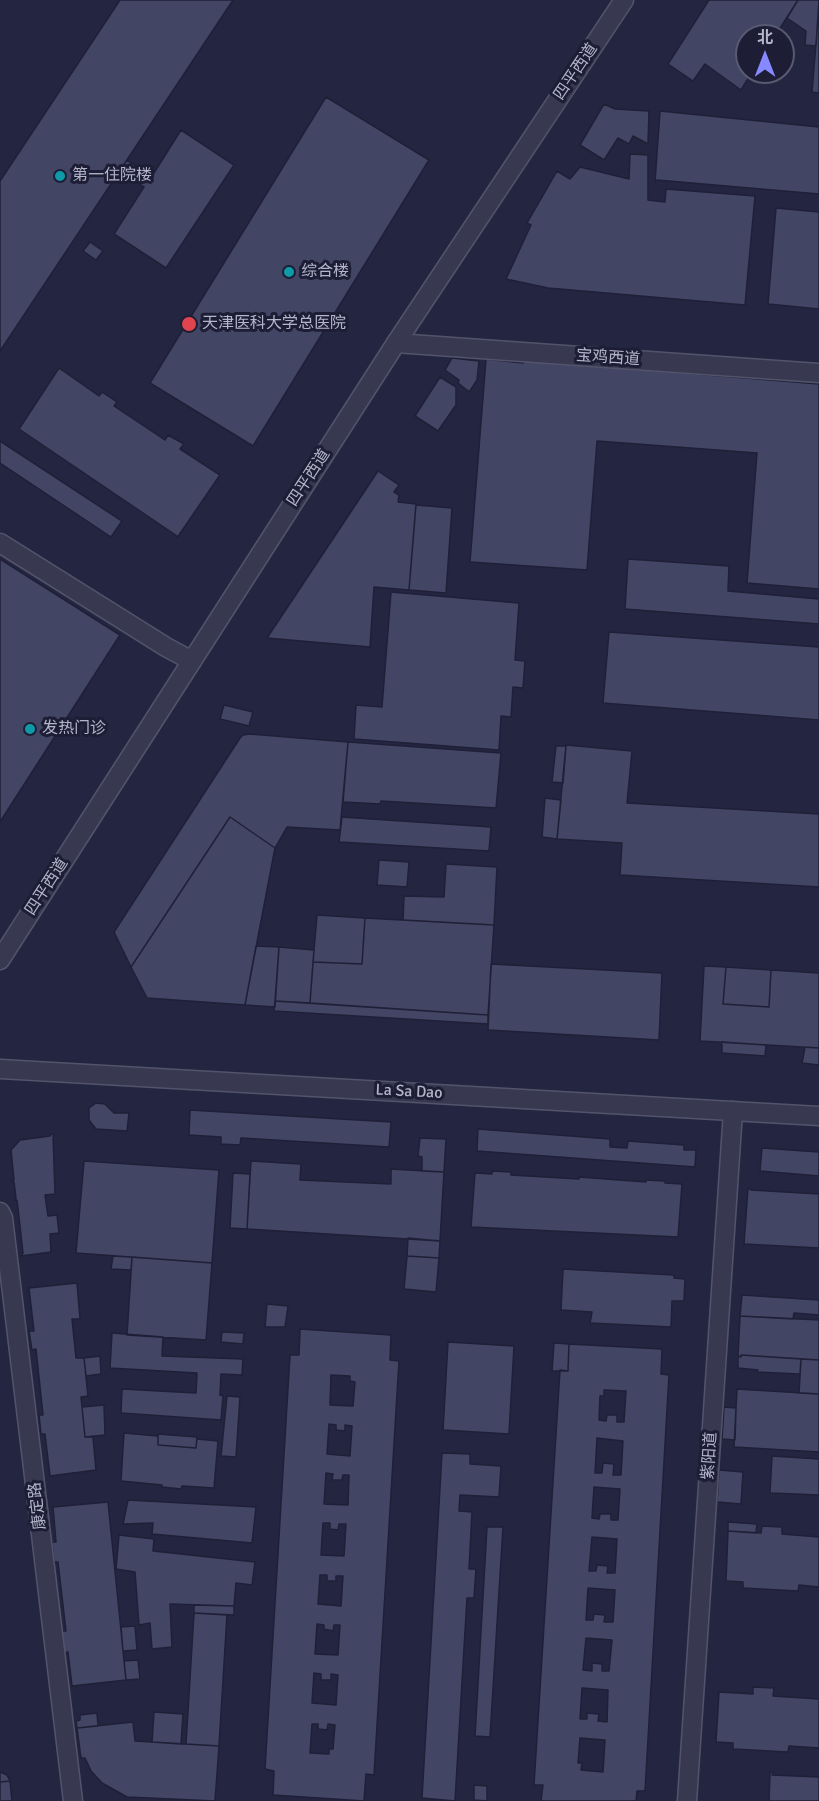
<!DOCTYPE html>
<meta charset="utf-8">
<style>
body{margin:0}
#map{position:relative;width:819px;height:1801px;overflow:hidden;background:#242641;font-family:Signika,"Noto Sans SC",sans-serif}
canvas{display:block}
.north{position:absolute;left:735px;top:24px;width:60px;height:60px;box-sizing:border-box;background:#1d1e36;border:2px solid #595a72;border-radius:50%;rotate:0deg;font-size:16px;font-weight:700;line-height:24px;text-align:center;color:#b4b5cb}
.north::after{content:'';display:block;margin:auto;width:21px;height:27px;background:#878afe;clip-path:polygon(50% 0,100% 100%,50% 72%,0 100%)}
</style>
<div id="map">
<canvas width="819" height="1801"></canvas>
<div class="north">北</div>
</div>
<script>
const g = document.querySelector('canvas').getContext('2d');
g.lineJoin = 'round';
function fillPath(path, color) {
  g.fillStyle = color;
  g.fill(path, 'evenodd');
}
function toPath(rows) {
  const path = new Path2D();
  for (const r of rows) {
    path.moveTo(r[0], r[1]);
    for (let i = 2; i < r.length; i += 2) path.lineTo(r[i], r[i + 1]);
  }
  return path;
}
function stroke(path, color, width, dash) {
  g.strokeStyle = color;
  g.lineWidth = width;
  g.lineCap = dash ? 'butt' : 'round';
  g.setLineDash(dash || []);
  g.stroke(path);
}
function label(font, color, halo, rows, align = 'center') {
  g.font = font + ' Signika,"Noto Sans SC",sans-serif';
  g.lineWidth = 6;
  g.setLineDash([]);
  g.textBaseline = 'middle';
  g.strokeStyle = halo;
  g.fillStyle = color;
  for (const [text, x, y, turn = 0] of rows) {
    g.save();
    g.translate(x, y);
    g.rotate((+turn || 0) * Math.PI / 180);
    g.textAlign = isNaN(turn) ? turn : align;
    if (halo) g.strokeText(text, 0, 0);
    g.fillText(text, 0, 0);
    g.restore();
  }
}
const building = toPath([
 [120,0,233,0,0,351,0,181,120,0],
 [709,0,798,0,775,36,747,36,747,72,752,72,741,90,705,64,693,81,668,64,709,0],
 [798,0,819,0,816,46,805,45,806,31,787,18,798,0],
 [818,19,819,19,819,93,812,92,818,19],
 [326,97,429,160,253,446,150,383,326,97],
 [604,104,615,109,649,111,648,144,633,136,629,144,618,138,604,160,580,145,604,104],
 [660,111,819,127,819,194,657,180,655,182,660,111],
 [181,130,234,165,166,268,114,234,144,187,119,171,127,160,152,176,181,130],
 [630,154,648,155,648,200,665,202,666,189,755,196,745,305,548,288,506,279,531,225,527,223,557,171,570,179,580,167,629,179,630,154],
 [776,208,819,212,819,309,768,304,776,208],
 [90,242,103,251,96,260,83,251,90,242],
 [452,358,479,361,477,380,470,391,468,391,458,383,459,380,445,370,452,358],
 [486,359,523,363,524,360,819,384,819,589,747,583,757,453,597,441,587,570,470,562,486,359],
 [59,368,99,396,102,392,117,402,114,406,165,440,168,435,184,444,180,449,220,475,177,538,177,536,19,429,59,368],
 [440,377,456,387,456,405,438,431,415,416,440,377],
 [0,441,122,521,111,537,0,463,0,441],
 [378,471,399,485,394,492,399,495,398,502,416,504,409,590,374,587,370,647,267,638,378,471],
 [416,505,452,508,446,593,409,590,416,505],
 [0,559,120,635,0,822,0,559],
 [628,559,729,566,728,591,819,599,819,624,625,609,628,559],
 [391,592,519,603,515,660,525,661,523,688,513,687,511,717,501,716,499,750,354,739,356,705,382,707,391,592],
 [609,632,819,647,819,720,603,703,609,632],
 [224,705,253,712,249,726,220,719,224,705],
 [250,734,348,742,340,830,287,827,275,848,230,817,131,967,114,932,240,738,243,735,250,734],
 [348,742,501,753,496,808,381,801,380,804,343,802,348,742],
 [566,745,632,751,627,803,819,814,819,887,620,875,622,843,557,839,566,745],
 [556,746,566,746,563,783,552,782,556,746],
 [545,798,561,800,557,839,542,837,545,798],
 [230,817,275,848,245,1005,147,998,131,967,230,817],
 [342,817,491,827,489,851,339,842,342,817],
 [379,860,409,862,407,887,377,885,379,860],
 [446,864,497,867,494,925,403,920,404,896,444,897,446,864],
 [317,915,365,918,362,964,313,962,317,915],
 [365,918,494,925,488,1015,310,1003,313,962,362,964,365,918],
 [256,946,279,947,275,1007,245,1005,256,946],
 [279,947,314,950,310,1003,275,1001,279,947],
 [491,964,662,973,659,1040,488,1030,491,964],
 [704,966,726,967,723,1004,769,1007,771,970,819,973,819,1048,700,1041,704,966],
 [726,967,771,970,769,1007,723,1004,726,967],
 [275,1001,488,1015,488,1024,274,1011,275,1001],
 [722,1042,766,1045,765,1056,722,1053,722,1042],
 [805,1047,819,1048,819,1065,802,1063,805,1047],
 [96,1103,105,1104,114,1113,129,1113,127,1131,96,1129,89,1120,89,1108,96,1103],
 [190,1110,391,1122,389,1147,241,1138,240,1145,221,1144,221,1137,189,1135,190,1110],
 [478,1129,610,1139,610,1147,627,1148,628,1141,684,1145,684,1150,696,1150,695,1167,477,1151,478,1129],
 [51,1134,53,1134,55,1194,45,1195,48,1216,57,1215,59,1233,50,1234,51,1252,21,1256,23,1253,17,1200,14,1200,16,1198,14,1182,11,1180,14,1180,11,1150,20,1140,50,1136,51,1134],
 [420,1138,446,1139,444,1172,422,1171,422,1157,418,1156,420,1138],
 [762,1148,819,1152,819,1176,760,1171,762,1148],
 [84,1161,219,1170,212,1263,76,1253,84,1161],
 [251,1161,301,1164,300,1180,391,1184,391,1169,444,1172,440,1241,247,1229,251,1161],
 [492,1171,511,1172,511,1175,579,1179,579,1177,646,1182,646,1180,665,1181,665,1183,682,1184,678,1237,471,1227,475,1173,492,1174,492,1171],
 [233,1173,250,1174,247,1229,230,1228,233,1173],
 [748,1188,751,1190,819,1194,819,1248,744,1244,748,1188],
 [408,1238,440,1241,439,1258,407,1256,408,1238],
 [113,1256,132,1257,131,1270,111,1269,113,1256],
 [407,1256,439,1258,436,1292,404,1289,407,1256],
 [132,1257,212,1263,206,1340,127,1335,132,1257],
 [563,1269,674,1275,674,1278,685,1279,684,1301,672,1301,671,1327,590,1323,592,1312,561,1310,563,1269],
 [77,1283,80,1319,72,1319,76,1358,84,1358,88,1396,81,1397,85,1437,93,1437,96,1470,50,1476,45,1434,41,1434,39,1415,43,1415,36,1349,32,1350,29,1331,34,1331,29,1288,77,1283],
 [742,1295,819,1300,819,1315,794,1313,793,1319,740,1316,742,1295],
 [267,1304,288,1306,285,1327,265,1327,267,1304],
 [740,1316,819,1320,819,1360,741,1355,741,1357,738,1356,740,1316],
 [300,1329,391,1335,390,1360,399,1361,374,1775,366,1774,364,1801,273,1795,274,1771,265,1769,290,1355,299,1355,300,1329],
 [222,1332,244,1333,243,1344,221,1342,222,1332],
 [112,1333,163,1337,162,1356,243,1359,242,1375,221,1374,220,1395,223,1396,221,1420,121,1413,122,1389,196,1393,197,1373,110,1368,112,1333],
 [448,1342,514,1346,509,1434,443,1430,448,1342],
 [554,1343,569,1344,568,1371,552,1371,554,1343],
 [569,1344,662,1349,661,1374,669,1375,645,1791,637,1791,636,1801,541,1801,543,1785,534,1785,560,1370,568,1371,569,1344],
 [741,1355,801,1359,800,1374,757,1372,758,1370,738,1368,738,1356,741,1357,741,1355],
 [100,1356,101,1374,86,1376,84,1358,100,1356],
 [801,1359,819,1360,819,1394,799,1393,801,1359],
 [331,1375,350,1376,350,1381,355,1382,353,1406,330,1405,331,1375],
 [737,1389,819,1394,819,1452,734,1447,737,1389],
 [604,1390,626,1391,624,1422,617,1422,617,1415,607,1415,606,1421,599,1420,600,1396,604,1396,604,1390],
 [227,1396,240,1397,236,1457,221,1456,227,1396],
 [104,1405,105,1435,85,1437,82,1407,104,1405],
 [724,1407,736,1408,735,1440,722,1439,724,1407],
 [329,1424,336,1425,336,1430,345,1431,345,1425,352,1426,350,1456,327,1454,329,1424],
 [124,1433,158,1436,158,1445,196,1448,197,1439,218,1441,214,1488,182,1486,181,1489,162,1487,162,1485,121,1481,124,1433],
 [158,1434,197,1437,196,1448,158,1445,158,1434],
 [597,1438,623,1441,621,1475,613,1475,614,1464,603,1463,602,1473,595,1473,597,1438],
 [442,1453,470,1454,470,1464,501,1466,499,1497,460,1495,459,1511,472,1512,469,1569,476,1569,474,1598,467,1598,455,1801,422,1798,442,1453],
 [772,1456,819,1459,819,1495,770,1493,772,1456],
 [719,1470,743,1472,741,1504,717,1502,719,1470],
 [326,1473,333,1474,332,1480,342,1480,343,1475,349,1475,348,1505,324,1504,326,1473],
 [594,1487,620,1489,618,1520,611,1520,611,1514,600,1514,599,1519,592,1518,594,1487],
 [128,1500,256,1507,252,1543,152,1534,153,1523,123,1524,128,1500],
 [108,1502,126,1680,72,1686,68,1652,64,1653,62,1631,66,1631,58,1562,54,1562,52,1542,56,1542,53,1507,108,1502],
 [728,1522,757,1524,756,1533,728,1531,728,1522],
 [323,1523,330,1523,330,1529,338,1530,339,1524,346,1524,344,1556,321,1555,323,1523],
 [762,1526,782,1527,782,1534,819,1537,819,1587,799,1585,798,1591,743,1588,743,1582,726,1581,728,1531,761,1533,762,1526],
 [487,1527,503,1527,490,1737,475,1736,487,1527],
 [119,1535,154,1539,153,1551,255,1562,252,1585,236,1583,234,1606,170,1604,172,1647,152,1649,150,1623,139,1625,135,1572,116,1569,119,1535],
 [592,1537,617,1539,615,1573,607,1573,608,1566,597,1565,596,1571,589,1571,592,1537],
 [320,1575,327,1575,327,1581,336,1581,336,1576,343,1576,341,1606,318,1604,320,1575],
 [588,1588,615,1590,613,1622,604,1622,605,1615,594,1614,593,1620,586,1620,588,1588],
 [194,1605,234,1606,234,1615,194,1613,194,1605],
 [194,1613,227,1615,219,1746,186,1744,194,1613],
 [317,1624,324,1625,324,1629,333,1631,334,1625,340,1625,338,1655,315,1654,317,1624],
 [135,1626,137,1650,123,1651,121,1627,135,1626],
 [586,1638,612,1640,609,1671,602,1671,602,1664,592,1663,592,1671,583,1670,586,1638],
 [138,1660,140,1679,126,1680,124,1661,138,1660],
 [314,1673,321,1674,321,1680,331,1680,331,1674,338,1675,336,1705,312,1703,314,1673],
 [753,1687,774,1688,773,1696,819,1699,819,1748,789,1746,788,1752,733,1749,733,1743,716,1742,719,1692,753,1694,753,1687],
 [582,1688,608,1690,607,1722,598,1721,599,1714,587,1713,587,1719,580,1719,582,1688],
 [154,1712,183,1714,181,1744,152,1742,154,1712],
 [97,1713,98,1726,77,1728,76,1721,80,1720,80,1715,97,1713],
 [133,1722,135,1741,219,1746,215,1801,127,1797,102,1783,91,1771,85,1758,81,1758,77,1728,133,1722],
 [312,1724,318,1724,318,1729,327,1730,328,1724,335,1725,333,1749,329,1749,329,1754,310,1753,312,1724],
 [580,1738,605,1740,603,1772,581,1770,582,1763,578,1763,580,1738],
 [0,1772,7,1775,10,1781,0,1782,0,1772],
 [770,1772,773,1772,772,1775,819,1777,819,1801,769,1801,770,1772],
 [10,1781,12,1801,0,1801,0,1782,10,1781],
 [474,1785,487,1786,487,1801,474,1800,474,1785]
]);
const service = toPath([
 [0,543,166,647,192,661]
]);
const minor = toPath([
 [396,343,819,373],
 [0,1212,3,1218,73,1801],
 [687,1801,733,1111]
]);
const tertiary = toPath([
 [0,960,396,343,624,0],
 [0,1069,819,1116]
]);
const markers = [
 [60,176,6,"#0f9aa8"],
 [289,272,6,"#0f9aa8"],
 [189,324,8,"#e0444e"],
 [30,729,6,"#0f9aa8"]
];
const streetNames = [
 ["四平西道",576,72,-56],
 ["宝鸡西道",608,358,4],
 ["四平西道",309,478,-57],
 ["四平西道",47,887,-57],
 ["La Sa Dao",409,1092,3],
 ["紫阳道",710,1456,-86],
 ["康定路",38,1506,-97]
];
const poiNames = [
 ["第一住院楼",72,176],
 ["综合楼",301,272],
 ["天津医科大学总医院",202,324],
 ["发热门诊",42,729]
];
fillPath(building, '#424563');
stroke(building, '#1f2038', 1.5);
stroke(service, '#53546b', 21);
stroke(minor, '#53546b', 21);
stroke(tertiary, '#53546b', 21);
stroke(service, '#383951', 18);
stroke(minor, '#383951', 18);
stroke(tertiary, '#383951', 18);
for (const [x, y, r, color] of markers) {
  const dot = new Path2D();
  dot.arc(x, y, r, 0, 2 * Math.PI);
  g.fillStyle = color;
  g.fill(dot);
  stroke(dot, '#1d1e36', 2);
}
label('16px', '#b4b5cb', '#1d1e36', streetNames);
label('16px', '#b4b5cb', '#1d1e36', poiNames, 'left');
</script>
